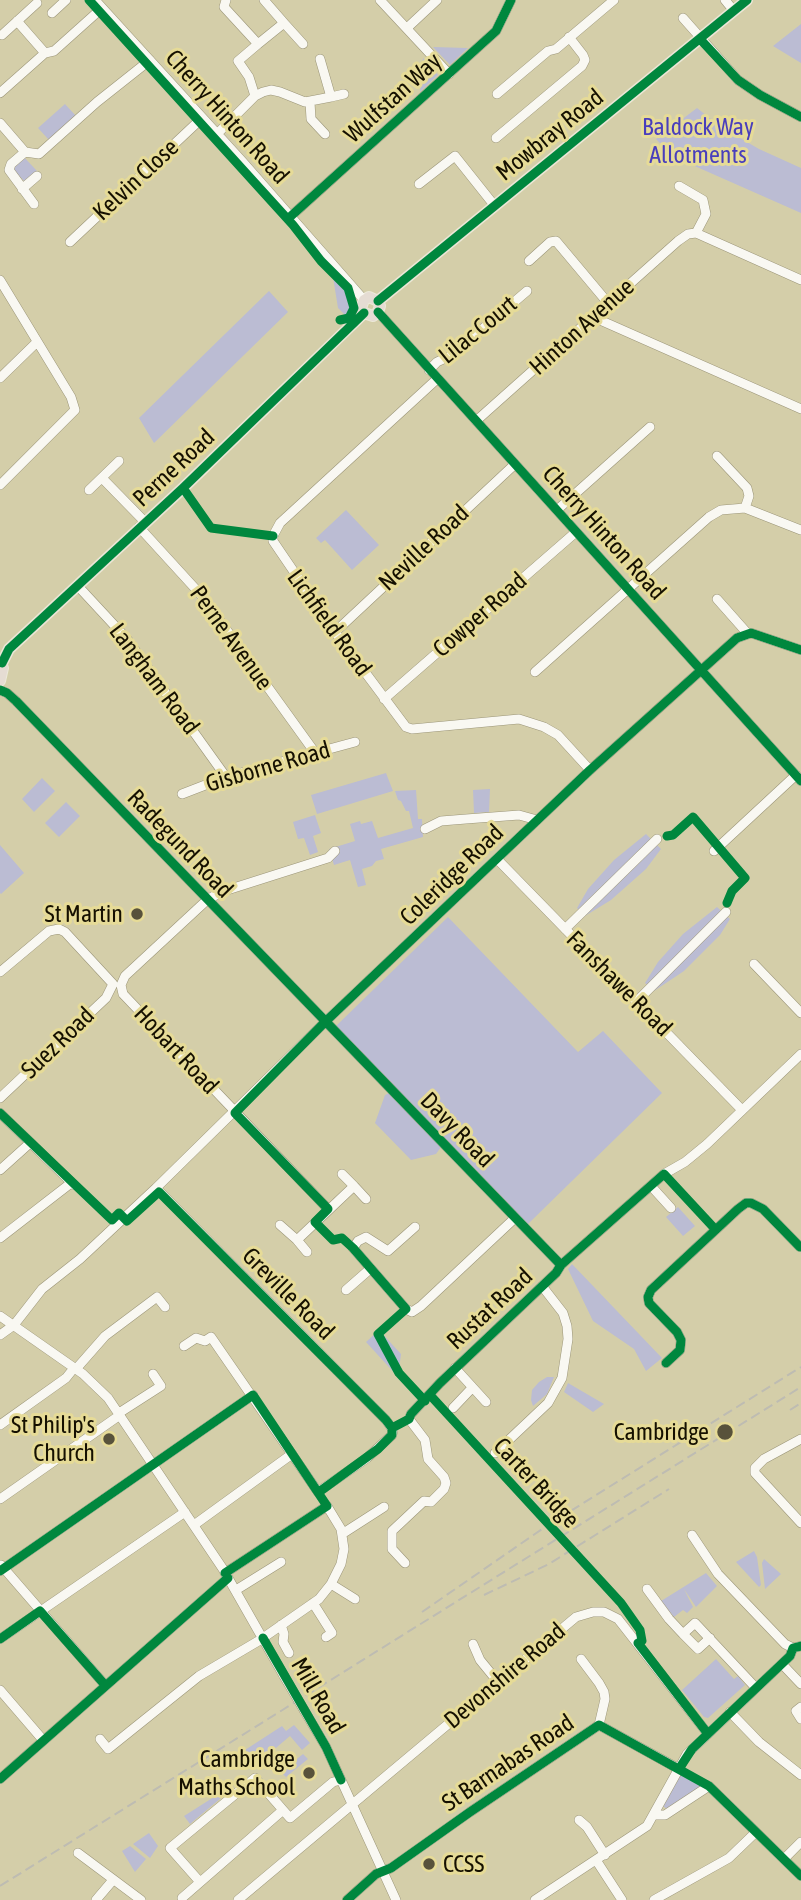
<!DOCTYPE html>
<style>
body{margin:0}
canvas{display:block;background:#d4cea9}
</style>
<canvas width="801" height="1900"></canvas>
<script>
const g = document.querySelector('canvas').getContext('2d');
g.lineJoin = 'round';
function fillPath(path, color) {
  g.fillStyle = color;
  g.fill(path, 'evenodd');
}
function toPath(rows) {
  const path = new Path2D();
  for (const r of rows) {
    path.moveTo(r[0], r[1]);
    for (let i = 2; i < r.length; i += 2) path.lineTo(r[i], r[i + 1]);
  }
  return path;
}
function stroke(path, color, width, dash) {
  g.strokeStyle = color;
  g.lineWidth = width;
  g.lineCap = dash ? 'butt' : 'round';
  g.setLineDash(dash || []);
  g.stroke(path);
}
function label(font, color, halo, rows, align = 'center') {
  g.font = font + ' "Asap Condensed",sans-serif';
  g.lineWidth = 6;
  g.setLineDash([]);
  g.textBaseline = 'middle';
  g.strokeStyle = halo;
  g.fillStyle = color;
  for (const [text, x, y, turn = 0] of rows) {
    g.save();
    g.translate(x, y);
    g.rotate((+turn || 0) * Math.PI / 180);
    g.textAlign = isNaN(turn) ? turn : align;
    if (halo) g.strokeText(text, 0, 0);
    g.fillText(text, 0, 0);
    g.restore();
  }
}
const green = toPath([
 [801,24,801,63,773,46],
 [433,47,468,48,450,65],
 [423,58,438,75,420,92],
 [65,104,76,116,49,140,38,128],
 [697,108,721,127,759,149,801,168,801,213,672,156,656,139],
 [23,156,37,171,24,181,11,167],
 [332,271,347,290,353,303,353,308,346,316,338,308],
 [269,291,288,312,154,443,139,418],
 [346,510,379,545,352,570,325,540,321,543,316,538],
 [386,773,393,791,317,814,311,795],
 [42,778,55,791,34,812,22,799],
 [490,789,489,812,474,813,473,790],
 [416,790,418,819,422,819,423,837,381,849,384,859,376,861,372,866,362,869,366,885,358,887,350,860,334,865,329,849,355,841,350,824,360,821,361,824,372,821,378,838,413,828,409,811,406,811,401,801,398,800,395,791],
 [66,802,80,816,59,837,45,823],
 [315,815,321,833,313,836,318,852,310,855,304,838,298,839,293,822],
 [646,834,661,849,646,869,611,900,585,916,577,908,588,889,614,860],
 [0,845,24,873,1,894,0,893],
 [717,907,730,919,720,935,684,971,654,991,645,983,658,962,683,934],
 [448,917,578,1052,603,1031,662,1093,528,1224,336,1026],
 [389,1093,441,1147,436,1154,411,1160,375,1123,385,1095],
 [678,1207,695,1226,683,1236,666,1217],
 [572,1264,662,1358,646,1371,634,1349,593,1321,568,1269],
 [379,1330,401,1354,398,1377,366,1342],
 [547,1377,554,1377,547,1394,533,1406,531,1400,532,1390,539,1382],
 [568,1383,604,1404,593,1412,564,1392],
 [754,1551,757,1557,761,1585,759,1587,736,1562],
 [764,1559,781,1574,765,1589,762,1563],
 [706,1573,717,1586,696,1607,684,1589,693,1607,687,1613,683,1610,674,1617,661,1601],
 [716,1659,734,1679,738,1676,745,1685,708,1718,704,1717,682,1690],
 [294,1725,310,1743,302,1750,290,1736,257,1764,245,1750,282,1726,286,1731],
 [303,1754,308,1759,286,1777,281,1772],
 [682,1773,701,1786,667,1809,663,1806],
 [225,1790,227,1793,190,1824,184,1816],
 [149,1833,158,1846,150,1858,133,1844],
 [130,1846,146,1859,135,1872,122,1851]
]);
const minor = toPath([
 [95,0,242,161,364,300],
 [226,0,224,7,258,44,238,61,249,77,255,96],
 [380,0,449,74],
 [725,0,734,11],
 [52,13,66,0],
 [683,18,738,80,760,95,801,117],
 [17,21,45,53],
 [284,23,303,44],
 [407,28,437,0],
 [2,35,37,3],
 [258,44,284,23,264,0],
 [0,93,45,53,54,51,102,8],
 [497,94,548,51,556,49,614,0],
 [331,97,344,94],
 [310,102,311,119,325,134],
 [0,123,25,152,39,154,97,102,150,60],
 [217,134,255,96,263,92,271,90,280,92,305,102,331,97,320,59],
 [496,138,582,66,585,60,583,55,569,37],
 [25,152,11,164,9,170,34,204],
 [419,184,455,156,494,205],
 [679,186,703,200,706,214,696,233],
 [22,189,37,176],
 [291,216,496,31,511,0],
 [70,242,202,118],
 [529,261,550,242,556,241,608,303],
 [0,280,71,397,75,410,0,485],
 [378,312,801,781],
 [593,317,801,409],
 [429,370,437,362,452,355,527,291],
 [0,378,37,342],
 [437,379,280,523,273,536,273,541,335,632,406,727,412,729,519,719,544,727,558,735,590,770],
 [476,421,678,241,688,234,696,233,801,280],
 [717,456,747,488,749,496,745,508],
 [102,478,145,522],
 [89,490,119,461],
 [557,510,650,427],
 [139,527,202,596,316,754],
 [77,585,127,639,226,777],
 [717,599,748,634],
 [335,632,514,465],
 [535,672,709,517,721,510,745,508,801,530],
 [0,690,7,693,16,701,561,1265],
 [384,699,576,532],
 [182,794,226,777,355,742],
 [425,829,441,821,466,819,519,815,537,820],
 [714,851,796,775],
 [497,859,742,1110],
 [565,929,657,839],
 [754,964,801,1013],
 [0,972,49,931,59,929,65,932,113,984,106,998,0,1098],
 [637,1001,726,912],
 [0,1113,74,1185],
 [0,1170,30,1143],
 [354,1186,366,1199],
 [651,1186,671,1208],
 [156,1188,386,1420,393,1430,392,1435,367,1458,318,1492,211,1337,205,1341,196,1338,184,1346],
 [328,1209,123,994,121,985,125,976,207,900,221,892,328,858,335,851],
 [280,1225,297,1240],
 [415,1227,388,1251,366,1237,358,1241,353,1248,406,1309,412,1312,421,1306,515,1218],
 [0,1238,71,1183],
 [307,1252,297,1240,354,1186,342,1174],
 [346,1290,370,1269],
 [0,1316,83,1374,108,1398,223,1569,284,1676],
 [0,1335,14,1325,42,1289,80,1259,156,1188,325,1022,590,770,737,638,751,633,801,650],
 [666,1363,680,1350,681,1340,677,1332,649,1303,648,1297,651,1290,738,1209,746,1203,751,1203,763,1209,800,1247,801,1246],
 [455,1368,486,1402],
 [76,1369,105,1336,157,1297,165,1307],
 [453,1408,472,1388],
 [119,1413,161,1386,153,1374],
 [0,1425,66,1378,74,1368],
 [801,1439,764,1459,755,1468,755,1473,801,1523],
 [495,1453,548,1403,562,1378,568,1339,567,1326,563,1313,542,1286],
 [0,1499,120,1415],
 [194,1525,292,1454],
 [342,1534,384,1507],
 [692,1535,718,1574,785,1644,793,1648,801,1646],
 [405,1563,392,1549,392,1531,424,1501,431,1502,444,1489,446,1483,444,1477,428,1459,425,1440,409,1419,411,1414,440,1383,556,1273,561,1265,664,1174,685,1162,707,1144,801,1054],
 [1,1565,105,1685],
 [0,1571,253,1395],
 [331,1584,355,1599],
 [647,1589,669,1619,683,1634,695,1623,756,1688],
 [236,1590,281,1562],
 [313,1603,332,1633,326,1637],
 [281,1625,284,1634,283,1642,289,1653],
 [683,1634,698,1649,710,1638],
 [0,1639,185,1512],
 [473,1644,480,1660,498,1682],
 [581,1659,599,1683,604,1692,605,1699,599,1725],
 [782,1664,801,1684],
 [0,1690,43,1740],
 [801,1707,796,1711,801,1719],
 [304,1710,326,1747,396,1900],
 [730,1712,759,1742,801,1775],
 [100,1739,108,1749,199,1676,260,1640,319,1599,331,1584,341,1564,344,1549,341,1529,327,1506,225,1573],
 [0,1779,228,1578],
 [654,1815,665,1815,709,1786,801,1876],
 [579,1820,587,1827,605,1855],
 [78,1853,141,1900],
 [784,1859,801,1842],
 [596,1860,622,1900],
 [200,1882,170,1848,255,1778,290,1818,333,1782,341,1780],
 [182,1898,283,1810],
 [96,1900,113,1880],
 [238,1900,576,1617,593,1612,604,1612,618,1619,708,1734],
 [347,1900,376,1874,391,1868,470,1812,599,1725,679,1769],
 [535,1900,647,1826,687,1754,790,1656,793,1648],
 [654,1900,729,1858,756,1832]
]);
const major = toPath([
 [378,301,747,0],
 [364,313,361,308,364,300,369,297,378,301],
 [364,313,373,316,378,312,380,306,378,301],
 [0,661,3,668,0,681],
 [2,663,9,649,183,488,364,313]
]);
const rail = toPath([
 [790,1410,801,1403],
 [484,1595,549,1564,669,1489],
 [422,1612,545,1527,801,1367],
 [0,1886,801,1387]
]);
const minorBridge = toPath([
 [284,1676,304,1710]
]);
const cycleway = toPath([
 [89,0,293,225,321,261,348,288,354,308,349,318,340,320],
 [700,39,738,80,760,95,801,117],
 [291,216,496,31,511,0],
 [378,301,747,0],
 [378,312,801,781],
 [183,488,211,528,273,536],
 [2,663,9,649,183,488,364,313],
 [0,690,7,693,16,701,561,1265],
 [667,836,673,835,693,817,745,878,732,891,727,903],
 [0,1113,112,1220,119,1213,127,1221,159,1192,386,1420,392,1428],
 [666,1363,680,1350,681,1340,677,1332,649,1303,648,1297,651,1290,738,1209,746,1203,751,1203,763,1209,800,1247,801,1246],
 [430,1395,621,1603,640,1630,642,1641,638,1643,708,1734],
 [425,1401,399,1373,378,1334,406,1309,353,1248,342,1238,333,1240,315,1222,328,1209,235,1113,325,1022,590,770,737,638,751,633,801,650],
 [392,1428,409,1419,411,1414,440,1383,556,1273,561,1265,664,1174,715,1229],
 [319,1492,378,1449,392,1435,392,1428],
 [0,1571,253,1395,327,1506,225,1573],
 [263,1638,326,1747,341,1780],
 [0,1639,40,1611,105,1685],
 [679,1769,692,1749,790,1656,793,1648,801,1646],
 [0,1779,228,1578],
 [347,1900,376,1874,391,1868,470,1812,599,1725,709,1786,801,1876]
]);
const markers = [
 [137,914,7,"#58523b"],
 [725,1432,9,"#58523b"],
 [109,1439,7,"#58523b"],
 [309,1773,7,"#58523b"],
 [429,1864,7,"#58523b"]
];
const streetNames = [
 ["Wulfstan Way",393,98,-42],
 ["Cherry Hinton Road",227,117,48],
 ["Mowbray Road",550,135,-39],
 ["Kelvin Close",136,180,-43],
 ["Hinton Avenue",582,327,-42],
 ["Lilac Court",478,330,-39],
 ["Perne Road",174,468,-43],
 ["Cherry Hinton Road",604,533,48],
 ["Neville Road",424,548,-43],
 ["Cowper Road",480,615,-41],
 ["Lichfield Road",329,623,54],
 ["Perne Avenue",231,638,54],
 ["Langham Road",154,679,53],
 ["Gisborne Road",268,767,-16],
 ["Radegund Road",180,844,46],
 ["Coleridge Road",452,875,-44],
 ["Fanshawe Road",619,984,45],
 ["Suez Road",58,1043,-44],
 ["Hobart Road",176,1050,47],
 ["Davy Road",457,1130,46],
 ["Greville Road",288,1294,45],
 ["Rustat Road",490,1309,-43],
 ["Carter Bridge",536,1483,47],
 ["Devonshire Road",505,1676,-40],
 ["Mill Road",318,1696,60],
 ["St Barnabas Road",508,1763,-34]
];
const parkNames = [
 ["Baldock Way",698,127],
 ["Allotments",698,155]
];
const poiNames = [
 ["St Martin",123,914],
 ["St Philip's",95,1425],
 ["Church",95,1453],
 ["Cambridge",709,1432],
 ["Cambridge",295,1759],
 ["Maths School",295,1787],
 ["CCSS",443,1864,"left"]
];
fillPath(green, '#bbbcd3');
stroke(minor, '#9b9578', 10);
stroke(major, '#ece9d8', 12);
stroke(minor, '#f9f8f2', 9);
stroke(major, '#e5dcd3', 10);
stroke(rail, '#bebcb2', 2, [10, 5]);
stroke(minorBridge, '#9b9578', 10, []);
stroke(minorBridge, '#f9f8f2', 9);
stroke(cycleway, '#00873e', 9);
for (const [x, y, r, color] of markers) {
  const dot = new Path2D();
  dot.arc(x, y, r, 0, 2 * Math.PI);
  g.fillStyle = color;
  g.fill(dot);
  stroke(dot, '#e6db97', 2.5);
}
label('24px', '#151000', '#e6db97', streetNames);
label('24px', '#493ebc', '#e6db97', parkNames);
label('24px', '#151000', '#e6db97', poiNames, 'right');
</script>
